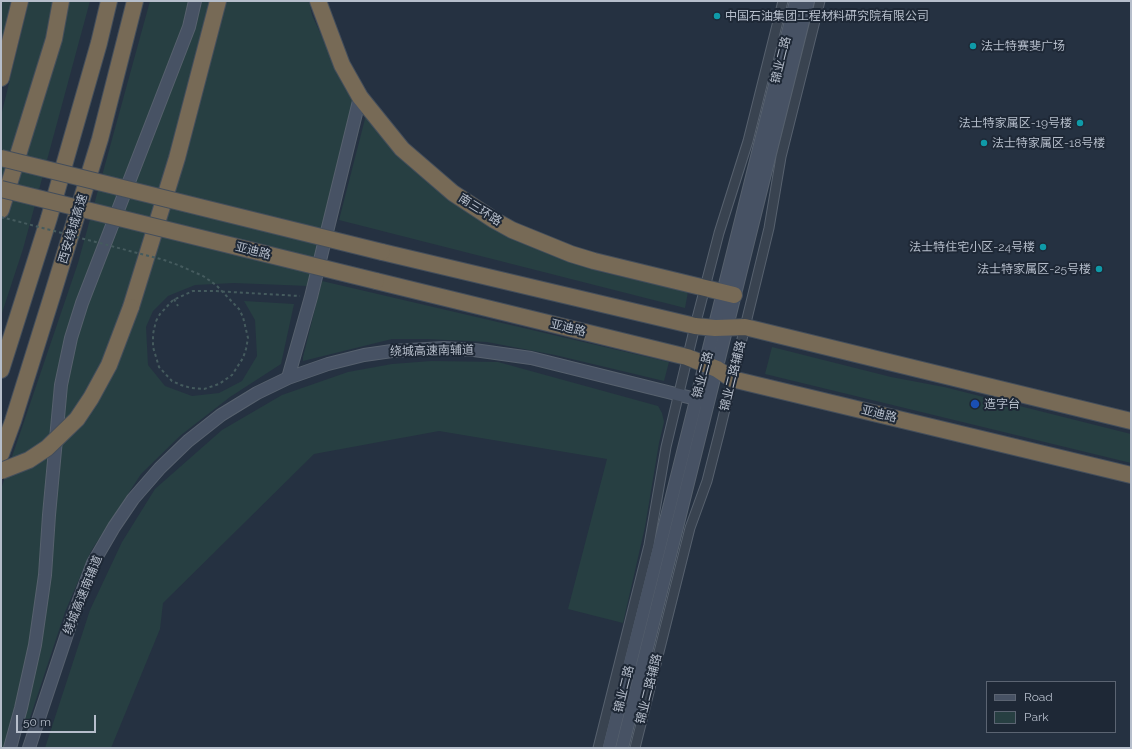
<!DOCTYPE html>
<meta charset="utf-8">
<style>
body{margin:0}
#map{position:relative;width:1132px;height:749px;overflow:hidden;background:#253141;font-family:Raleway,sans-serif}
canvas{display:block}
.frame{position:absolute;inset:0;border:2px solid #b6becb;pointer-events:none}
.legend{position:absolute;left:986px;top:681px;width:130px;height:52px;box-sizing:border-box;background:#1e2836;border:1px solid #5b6472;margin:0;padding:5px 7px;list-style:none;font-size:12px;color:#b6becb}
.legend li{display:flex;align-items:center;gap:8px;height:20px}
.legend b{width:20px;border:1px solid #5b6472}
.scale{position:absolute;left:16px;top:715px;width:80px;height:18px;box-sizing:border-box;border:2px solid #b6becb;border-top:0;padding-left:5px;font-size:12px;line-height:14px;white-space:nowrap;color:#b6becb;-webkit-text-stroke:3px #1e2836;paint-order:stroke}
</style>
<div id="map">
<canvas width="1132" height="749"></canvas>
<div class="frame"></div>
<ul class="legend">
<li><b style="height:5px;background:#475264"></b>Road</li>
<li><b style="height:11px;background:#273f42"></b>Park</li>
</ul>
<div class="scale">50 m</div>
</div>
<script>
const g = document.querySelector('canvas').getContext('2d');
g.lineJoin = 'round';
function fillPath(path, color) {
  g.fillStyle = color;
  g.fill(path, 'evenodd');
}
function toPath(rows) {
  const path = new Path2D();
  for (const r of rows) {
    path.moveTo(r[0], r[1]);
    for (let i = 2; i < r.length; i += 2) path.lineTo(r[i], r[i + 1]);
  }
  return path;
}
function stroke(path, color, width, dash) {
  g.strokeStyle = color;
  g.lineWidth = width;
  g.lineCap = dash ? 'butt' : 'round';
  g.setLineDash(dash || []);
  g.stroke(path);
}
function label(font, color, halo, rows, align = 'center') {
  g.font = font + ' Raleway,"Noto Sans SC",sans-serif';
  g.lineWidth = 4;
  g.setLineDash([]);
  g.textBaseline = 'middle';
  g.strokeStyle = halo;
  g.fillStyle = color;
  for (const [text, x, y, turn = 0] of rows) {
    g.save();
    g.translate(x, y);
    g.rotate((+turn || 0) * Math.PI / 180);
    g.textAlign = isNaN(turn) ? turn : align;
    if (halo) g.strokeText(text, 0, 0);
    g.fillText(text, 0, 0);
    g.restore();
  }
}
const green = toPath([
 [1,1,15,1,1,56],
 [29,1,90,1,23,249,1,316,1,116],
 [150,1,309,1,312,15,339,74,354,98,308,286,234,283,195,285,168,296,153,311,146,327,148,365,165,386,192,396,219,393,242,381,257,356,255,320,244,301,294,304,281,364,230,397,181,435,141,474,91,551,65,612,27,727,12,727,5,748,1,748,1,489,78,263],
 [366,115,510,236,553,256,601,272,688,292,685,308,339,220],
 [322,281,669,362,664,381,555,355,487,342,427,339,392,339,303,361,303,357],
 [772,347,891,377,944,387,1131,434,1131,463,765,374],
 [431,361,498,362,658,406,662,413,664,422,659,443,645,527,623,623,568,609,607,459,439,431,314,454,163,603,160,629,111,748,45,748,90,610,122,542,155,489,222,430,282,395,348,372,392,364]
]);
const path = toPath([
 [174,299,178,306],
 [156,321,160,314,173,300,193,291,214,291,300,296]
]);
const street = toPath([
 [598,748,649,545,666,447,695,326,719,233,748,141,783,1],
 [635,748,690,528,707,481,719,434,769,228,781,157,820,1]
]);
const secondary = toPath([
 [288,378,311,297,360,97],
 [10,748,21,708,35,645,45,575,49,515,61,385,71,338,82,303,189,27,195,1],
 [29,748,72,619,93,563,114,527,133,499,160,468,188,441,221,415,257,393,288,378,328,364,364,355,392,351,444,348,474,350,531,358,708,402],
 [609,748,796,1],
 [622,748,808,1]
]);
const highway = toPath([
 [318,1,342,65,360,97,402,149,453,193,494,220,512,230,571,254,594,261,734,295],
 [1,78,20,1],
 [1,210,54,39,61,1],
 [382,252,695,326,715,328,745,327,1131,421],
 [376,281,687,357,717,369,732,379,1131,475],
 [131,307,177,158,218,1],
 [1,370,49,218,99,43,109,1],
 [1,454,13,421,52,296,100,139,135,1]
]);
const pathBridge = toPath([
 [1,217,164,260,178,265,203,276,216,285,239,309,243,317,248,338,246,349,243,358,232,375,219,384,204,389,191,388,181,385,172,381,159,367,153,347,153,334,156,321]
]);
const highwayBridge = toPath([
 [1,158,382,252],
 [1,189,376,281],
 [1,471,29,460,47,448,77,419,91,398,109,365,131,307]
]);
const markers = [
 [717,16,4,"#0f9aa8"],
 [973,46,4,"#0f9aa8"],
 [1080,123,4,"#0f9aa8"],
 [984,143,4,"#0f9aa8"],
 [1043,247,4,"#0f9aa8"],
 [1099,269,4,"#0f9aa8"],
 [975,404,5,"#1a4fb4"]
];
const poiNames = [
 ["中国石油集团工程材料研究院有限公司",725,16],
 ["法士特赛斐广场",981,46],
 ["法士特家属区-19号楼",1072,123,"right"],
 ["法士特家属区-18号楼",992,143],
 ["法士特住宅小区-24号楼",1035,247,"right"],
 ["法士特家属区-25号楼",1091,269,"right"],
 ["造字台",984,404]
];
const streetNames = [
 ["锦业二路",781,60,-76],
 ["南三环路",480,210,32],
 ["西安绕城高速",73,229,-73],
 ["亚迪路",253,251,14],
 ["亚迪路",568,328,14],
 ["绕城高速南辅道",432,351,-1],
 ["锦业二路",703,375,-75],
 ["锦业二路辅路",733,376,-76],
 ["亚迪路",879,414,14],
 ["绕城高速南辅道",83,595,-68],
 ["锦业二路",624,689,-76],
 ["锦业二路辅路",649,689,-76]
];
fillPath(green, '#273f42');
stroke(street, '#57616e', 11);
stroke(secondary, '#57616e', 14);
stroke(highway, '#444e5b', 18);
stroke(path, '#455b5e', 2, [3, 3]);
stroke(street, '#394350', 9);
stroke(secondary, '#475264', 12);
stroke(highway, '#776a56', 16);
stroke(highwayBridge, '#444e5b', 18, []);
stroke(pathBridge, '#455b5e', 2, [3, 3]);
stroke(highwayBridge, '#776a56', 16);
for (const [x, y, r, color] of markers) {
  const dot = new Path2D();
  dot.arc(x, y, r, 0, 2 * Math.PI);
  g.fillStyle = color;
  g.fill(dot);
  stroke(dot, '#1e2836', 1.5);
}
label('12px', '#b6becb', '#1e2836', poiNames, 'left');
label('12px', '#b6becb', '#1e2836', streetNames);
</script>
